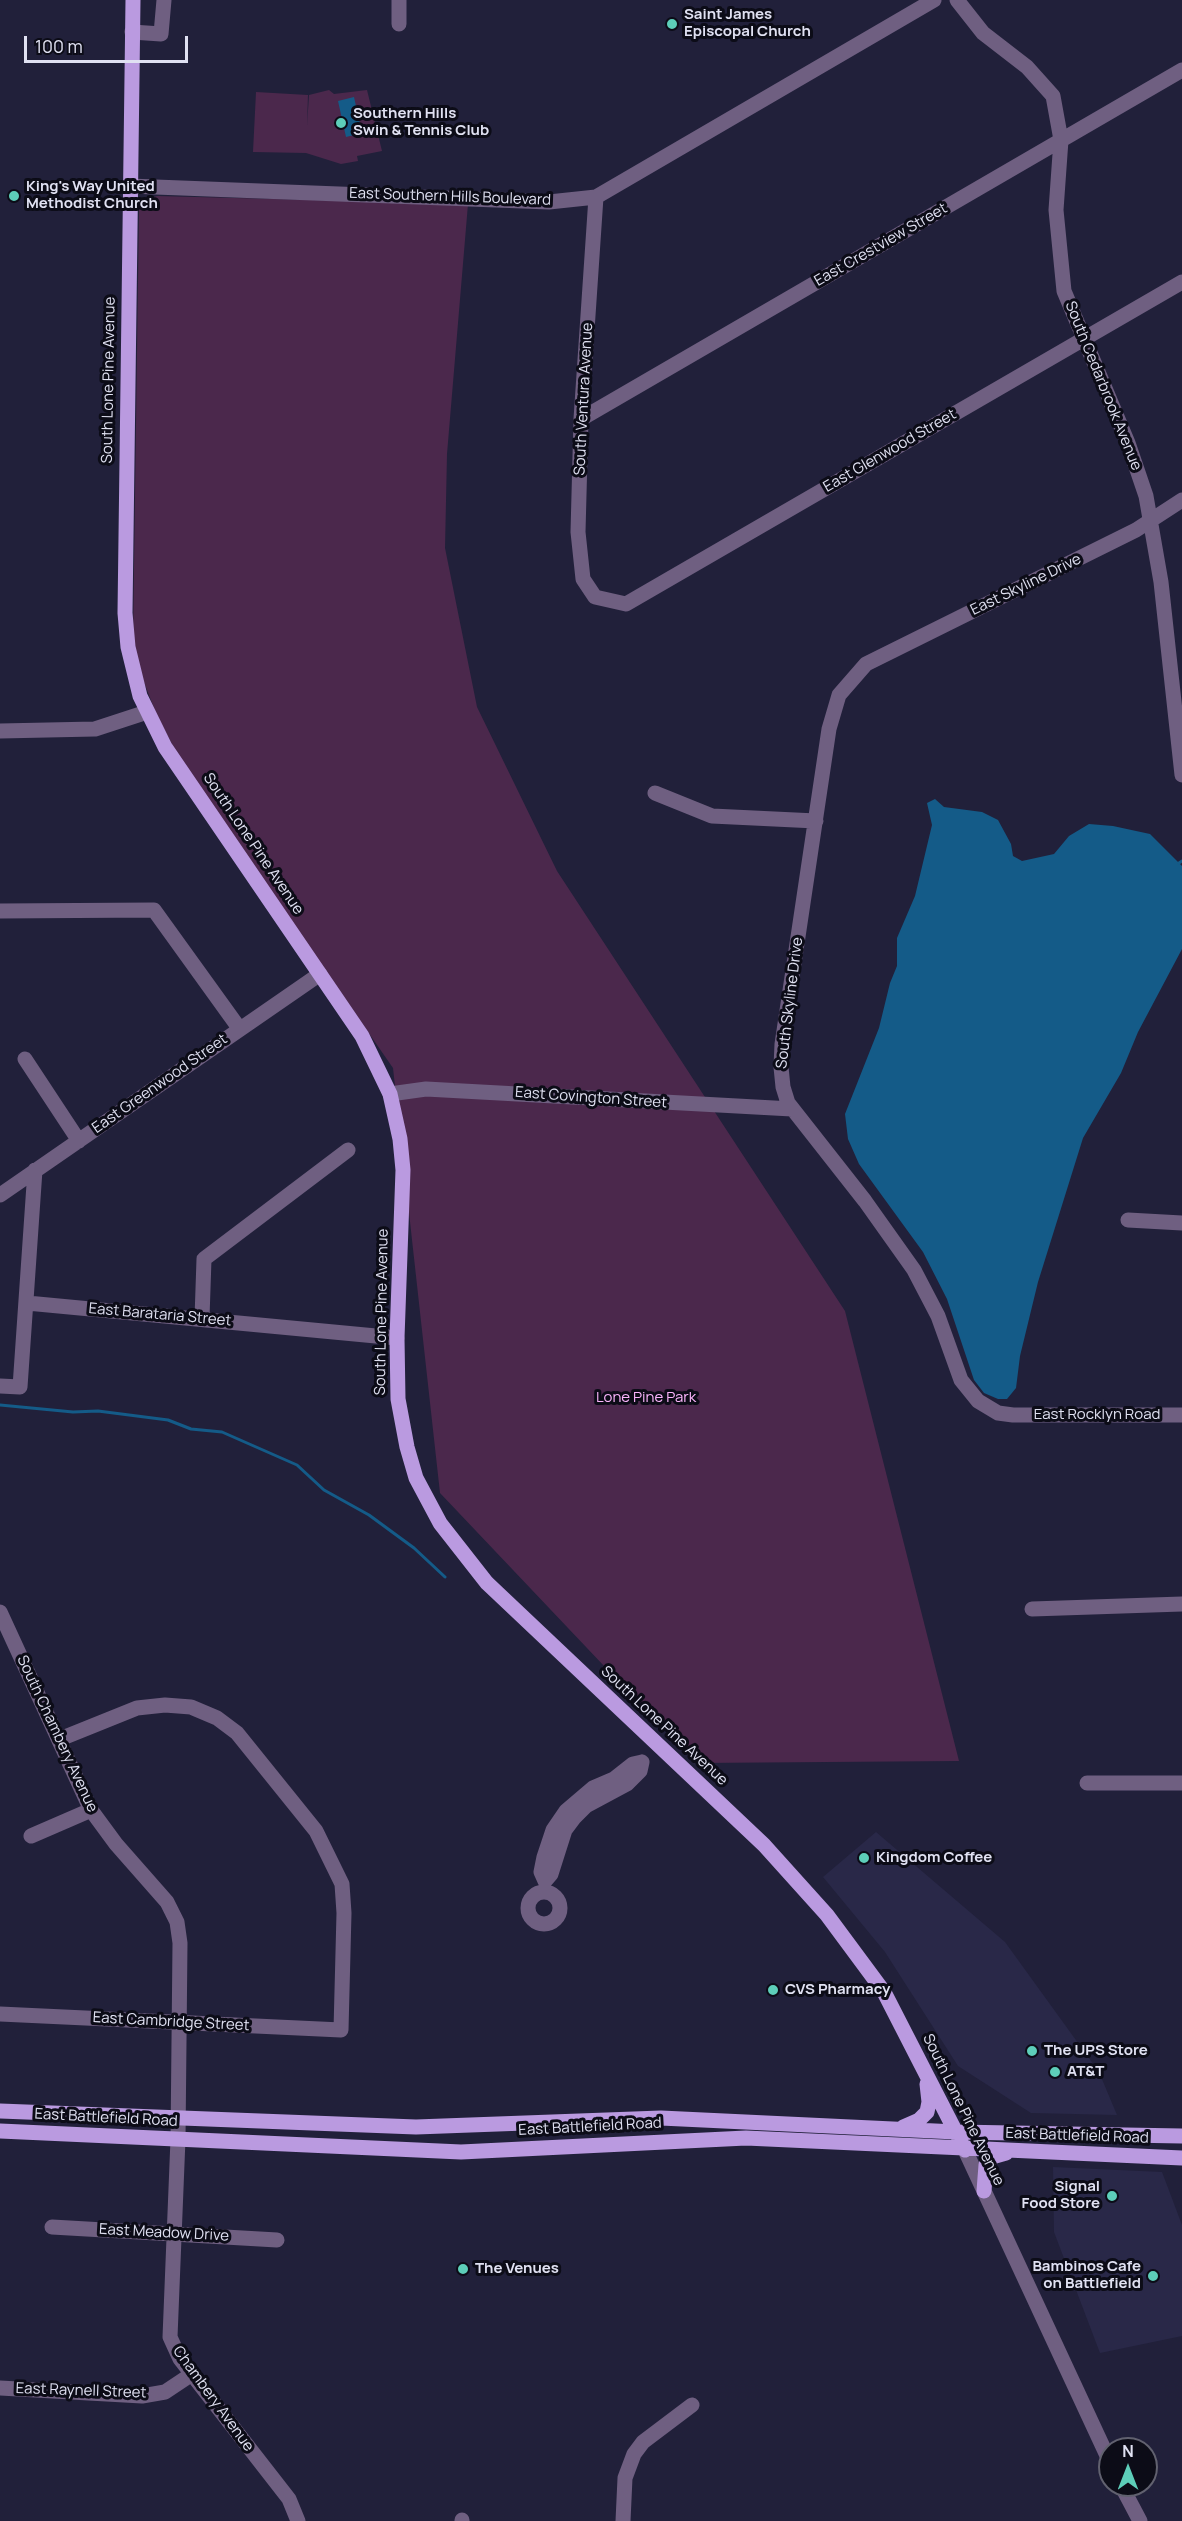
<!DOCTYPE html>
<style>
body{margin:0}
#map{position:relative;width:1182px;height:2521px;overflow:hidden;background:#21203a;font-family:Manrope,sans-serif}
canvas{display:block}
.north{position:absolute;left:1098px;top:2437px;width:60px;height:60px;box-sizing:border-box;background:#0c0c17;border:2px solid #61616f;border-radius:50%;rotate:0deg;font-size:16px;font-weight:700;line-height:24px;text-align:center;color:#e0e1f2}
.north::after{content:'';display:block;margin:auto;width:21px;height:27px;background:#5dceb9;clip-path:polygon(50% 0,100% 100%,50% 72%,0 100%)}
.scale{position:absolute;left:24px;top:36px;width:164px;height:27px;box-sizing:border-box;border:3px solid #e0e1f2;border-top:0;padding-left:8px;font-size:18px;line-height:21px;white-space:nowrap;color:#e0e1f2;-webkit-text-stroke:4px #0c0c17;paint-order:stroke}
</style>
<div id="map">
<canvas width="1182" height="2521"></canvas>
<div class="north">N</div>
<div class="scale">100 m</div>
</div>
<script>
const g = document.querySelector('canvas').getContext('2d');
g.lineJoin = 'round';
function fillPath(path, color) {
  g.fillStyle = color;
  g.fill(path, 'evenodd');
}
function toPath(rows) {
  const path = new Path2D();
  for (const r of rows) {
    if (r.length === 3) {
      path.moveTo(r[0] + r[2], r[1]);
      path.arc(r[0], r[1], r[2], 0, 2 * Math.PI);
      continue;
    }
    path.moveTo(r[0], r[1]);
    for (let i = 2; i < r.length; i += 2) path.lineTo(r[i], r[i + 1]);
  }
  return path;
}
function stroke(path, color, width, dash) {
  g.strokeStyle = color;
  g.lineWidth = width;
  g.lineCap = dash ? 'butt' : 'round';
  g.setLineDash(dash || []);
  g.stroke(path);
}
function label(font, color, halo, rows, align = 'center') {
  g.font = font + ' Manrope,sans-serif';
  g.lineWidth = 6;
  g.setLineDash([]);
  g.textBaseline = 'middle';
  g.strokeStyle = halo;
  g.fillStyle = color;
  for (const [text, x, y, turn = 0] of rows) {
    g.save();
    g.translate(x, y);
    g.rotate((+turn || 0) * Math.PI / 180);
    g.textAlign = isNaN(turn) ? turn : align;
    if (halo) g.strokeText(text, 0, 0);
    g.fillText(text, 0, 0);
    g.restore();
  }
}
const built = toPath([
 [876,1832,1005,1942,1099,2072,1117,2115,1031,2113,958,2066,885,1952,823,1877],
 [1053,2167,1162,2172,1182,2225,1182,2336,1100,2353,1054,2232]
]);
const green = toPath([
 [329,90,334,94,367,90,382,151,357,156,358,161,341,164,306,153,253,152,256,92,308,95,307,126,309,95],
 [157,196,468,204,447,454,445,548,477,707,557,871,845,1311,959,1761,696,1763,440,1493,393,1068,183,765,157,716,142,677,133,639,139,209,144,200]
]);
const water = toPath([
 [354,97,362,133,346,137,338,101],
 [935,799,944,807,982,812,998,820,1011,844,1013,856,1022,861,1054,854,1069,836,1089,824,1113,826,1150,834,1182,866,1182,949,1138,1032,1121,1073,1083,1138,1038,1282,1020,1356,1016,1388,1007,1399,998,1399,984,1393,974,1380,947,1299,923,1252,859,1164,848,1139,845,1114,879,1028,890,983,897,966,897,938,915,896,932,825,927,803]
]);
const stream = toPath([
 [1179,863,1182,861],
 [0,1405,73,1412,98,1411,168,1420,191,1429,222,1432,297,1465,324,1490,369,1515,414,1548,445,1577]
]);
const minor = toPath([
 [957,0,983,33,1027,67,1053,96,1061,140,1056,210,1064,291,1128,443,1146,496,1161,582,1182,775],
 [399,24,399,0],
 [132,32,161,34,164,0],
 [129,186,549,202,596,197,934,0],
 [596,197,581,419,578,532,583,579,595,597,626,604,1182,282],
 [581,419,1182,70],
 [1182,500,1136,530,866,664,839,695,829,729,782,1044,781,1067,783,1087,788,1103,865,1201,914,1270,938,1316,961,1380,978,1401,998,1413,1013,1415,1182,1415],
 [0,731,95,729,147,712],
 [655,793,712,816,816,821],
 [0,911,154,910,239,1028],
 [25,1059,79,1141],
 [390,1094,426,1089,792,1109],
 [0,1195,320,974],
 [1128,1220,1182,1223],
 [27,1303,397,1338],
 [202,1318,204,1259,348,1150],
 [0,1386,20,1387,35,1170],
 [1032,1609,1182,1604],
 [0,1612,91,1810,116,1844,167,1902,177,1922,180,1943,178,2139,170,2337,180,2359,289,2499,298,2521],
 [642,1762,640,1771,627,1784,586,1806,574,1818,565,1830,551,1874,545,1881,541,1872,544,1857,553,1830,566,1811,593,1788,614,1779,633,1764,642,1762],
 [1087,1783,1182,1783],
 [31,1836,91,1810],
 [544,1908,16],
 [0,2014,341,2030,344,1913,342,1884,316,1831,237,1733,217,1718,191,1707,165,1705,137,1708,60,1739],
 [965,2150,1110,2462],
 [52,2227,277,2240],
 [0,2388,142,2396,165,2392,192,2374],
 [1121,2485,1140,2521],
 [462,2520,462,2521],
 [623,2521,625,2478,634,2454,643,2442,692,2405]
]);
const major = toPath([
 [133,0,125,613,128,647,140,696,165,747,362,1036,390,1094,400,1139,403,1170,397,1338,398,1399,407,1447,416,1478,440,1523,487,1583,764,1845,827,1915,884,1992,965,2150],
 [0,2111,416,2127,661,2118,956,2132,1182,2136],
 [903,2127,919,2120,927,2112,929,2102,927,2084],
 [0,2131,461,2152,746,2138,1182,2158],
 [984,2191,986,2165,992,2157,1006,2153]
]);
const markers = [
 [672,24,6,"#5dceb9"],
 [341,123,6,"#5dceb9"],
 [14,196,6,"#5dceb9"],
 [864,1858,6,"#5dceb9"],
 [773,1990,6,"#5dceb9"],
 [1032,2051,6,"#5dceb9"],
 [1055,2072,6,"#5dceb9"],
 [1112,2196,6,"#5dceb9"],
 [463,2269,6,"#5dceb9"],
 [1153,2276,6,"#5dceb9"]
];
const poiNames = [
 ["Saint James",684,15],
 ["Episcopal Church",684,32],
 ["Southern Hills",353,114],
 ["Swin & Tennis Club",353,131],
 ["King's Way United",26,187],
 ["Methodist Church",26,204],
 ["Kingdom Coffee",876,1858],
 ["CVS Pharmacy",785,1990],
 ["The UPS Store",1044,2051],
 ["AT&T",1067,2072],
 ["Signal",1100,2187,"right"],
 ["Food Store",1100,2204,"right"],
 ["Bambinos Cafe",1141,2267,"right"],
 ["on Battlefield",1141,2284,"right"],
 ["The Venues",475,2269]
];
const streetNames = [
 ["East Southern Hills Boulevard",450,197,2],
 ["East Crestview Street",881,245,-30],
 ["South Lone Pine Avenue",109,380,-89],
 ["South Cedarbrook Avenue",1103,386,68],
 ["South Ventura Avenue",584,399,-87],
 ["East Glenwood Street",890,451,-30],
 ["East Skyline Drive",1026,585,-26],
 ["South Lone Pine Avenue",253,844,56],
 ["South Skyline Drive",790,1003,-83],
 ["East Greenwood Street",160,1084,-35],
 ["East Covington Street",591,1098,4],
 ["South Lone Pine Avenue",382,1312,-89],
 ["East Barataria Street",160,1315,5],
 ["East Rocklyn Road",1097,1415],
 ["South Lone Pine Avenue",664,1726,43],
 ["South Chambery Avenue",57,1734,65],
 ["East Cambridge Street",171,2022,3],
 ["South Lone Pine Avenue",963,2110,64],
 ["East Battlefield Road",106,2118,3],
 ["East Battlefield Road",590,2127,-3],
 ["East Battlefield Road",1077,2136,2],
 ["East Meadow Drive",164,2233,3],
 ["East Raynell Street",81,2391,2],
 ["Chambery Avenue",213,2399,54]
];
const parkNames = [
 ["Lone Pine Park",646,1398]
];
fillPath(built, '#292848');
fillPath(green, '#4b284c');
fillPath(water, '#145b88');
stroke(stream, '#145b88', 3);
stroke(minor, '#6f5f81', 15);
stroke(major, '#ba9ae0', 15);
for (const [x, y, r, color] of markers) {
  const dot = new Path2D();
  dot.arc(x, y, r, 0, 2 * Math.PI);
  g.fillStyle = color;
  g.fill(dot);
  stroke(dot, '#0c0c17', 2);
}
label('bold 15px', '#e0e1f2', '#0c0c17', poiNames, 'left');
label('15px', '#e0e1f2', '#0c0c17', streetNames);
label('15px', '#fcb5fd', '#0c0c17', parkNames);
</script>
